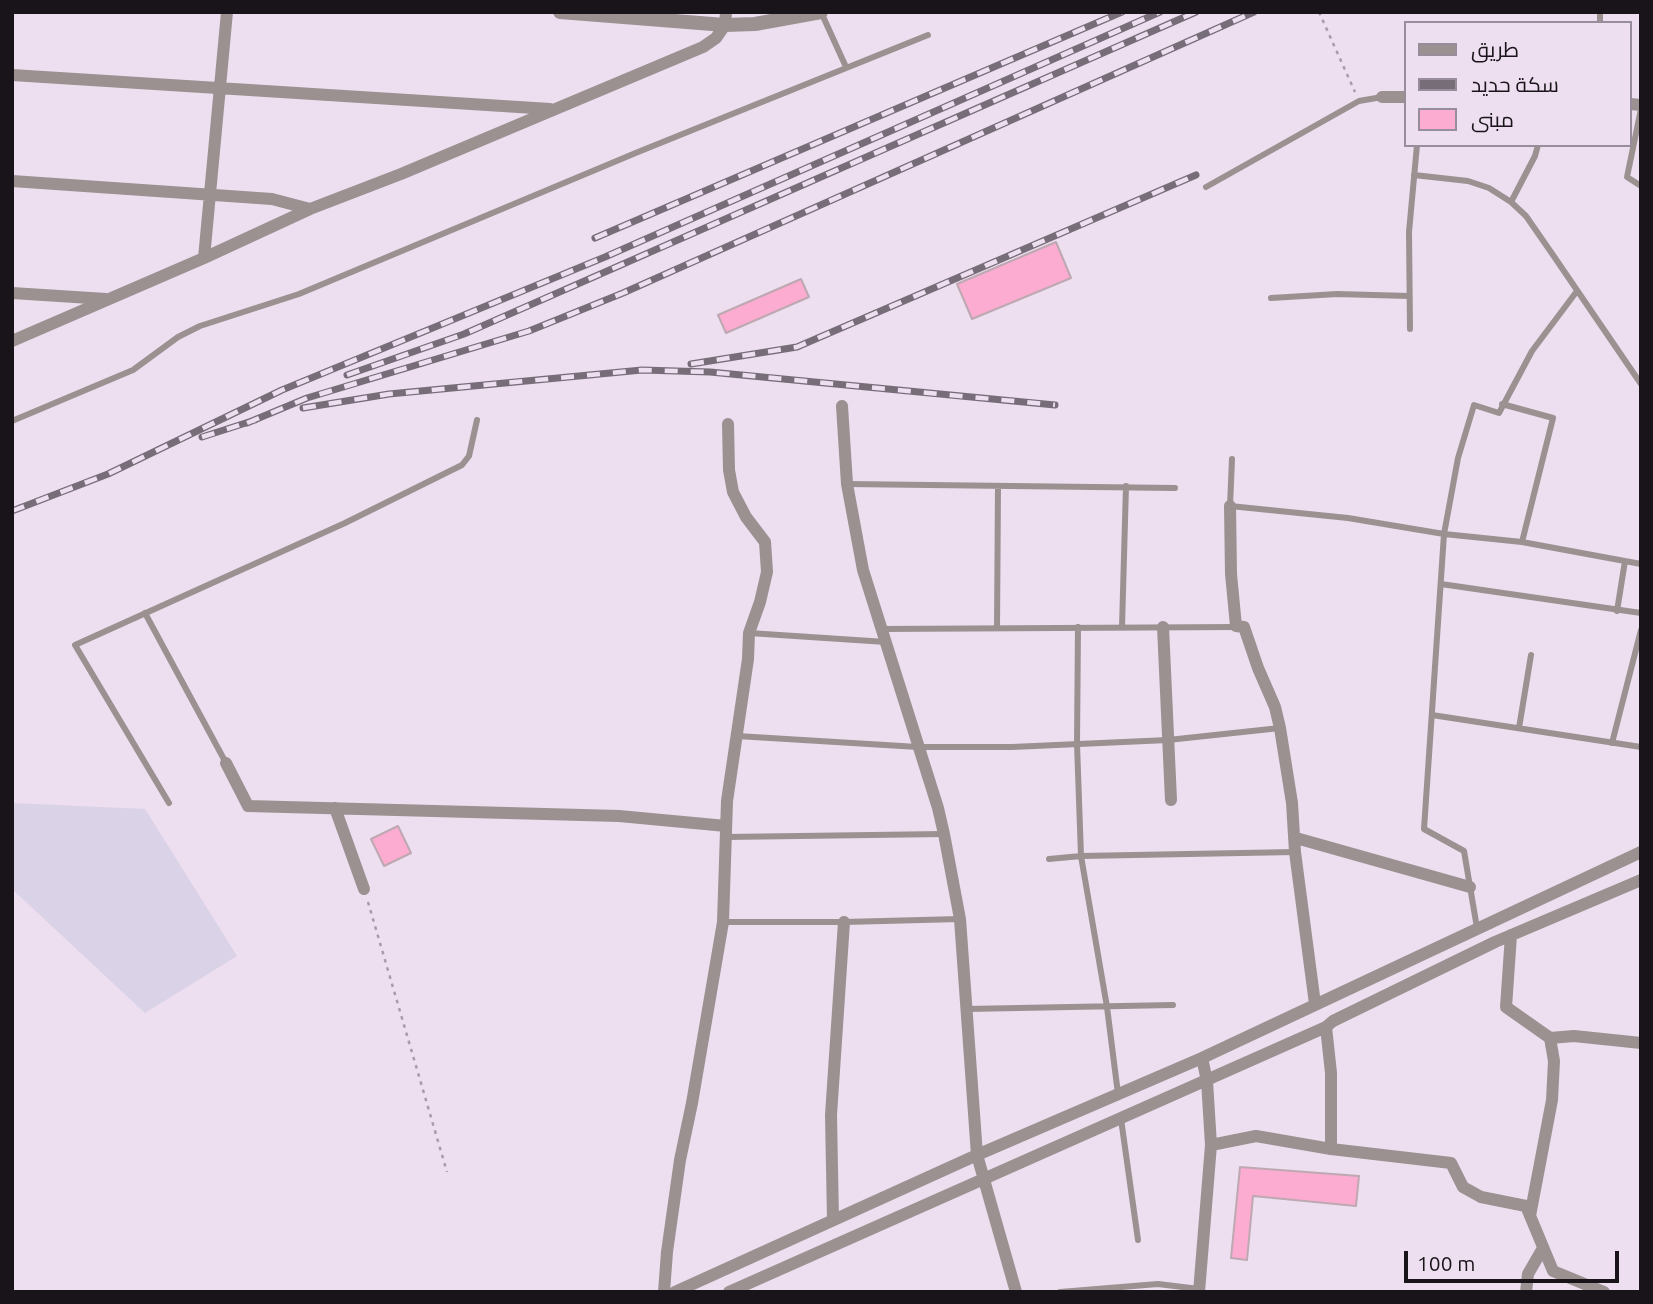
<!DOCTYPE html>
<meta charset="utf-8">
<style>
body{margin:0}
#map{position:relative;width:1653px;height:1304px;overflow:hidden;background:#eddef0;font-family:Ubuntu,Cairo,sans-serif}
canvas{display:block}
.frame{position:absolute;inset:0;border:14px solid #19141a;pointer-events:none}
.legend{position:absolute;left:1404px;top:21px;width:228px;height:126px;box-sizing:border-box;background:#eddef0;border:2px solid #988d9a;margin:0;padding:9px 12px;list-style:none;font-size:21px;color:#19141a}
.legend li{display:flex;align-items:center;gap:14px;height:35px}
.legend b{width:35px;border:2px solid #988d9a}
.scale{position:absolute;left:1404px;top:1251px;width:215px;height:32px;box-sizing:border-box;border:4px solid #19141a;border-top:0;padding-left:9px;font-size:21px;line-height:24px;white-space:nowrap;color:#19141a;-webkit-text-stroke:5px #eddef0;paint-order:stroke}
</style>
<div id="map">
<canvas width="1653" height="1304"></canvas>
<div class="frame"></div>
<ul class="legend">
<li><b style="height:9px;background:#9b9190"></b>طريق</li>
<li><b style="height:9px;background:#776d79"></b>سكة حديد</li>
<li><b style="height:19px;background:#fbacd0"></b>مبنى</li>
</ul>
<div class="scale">100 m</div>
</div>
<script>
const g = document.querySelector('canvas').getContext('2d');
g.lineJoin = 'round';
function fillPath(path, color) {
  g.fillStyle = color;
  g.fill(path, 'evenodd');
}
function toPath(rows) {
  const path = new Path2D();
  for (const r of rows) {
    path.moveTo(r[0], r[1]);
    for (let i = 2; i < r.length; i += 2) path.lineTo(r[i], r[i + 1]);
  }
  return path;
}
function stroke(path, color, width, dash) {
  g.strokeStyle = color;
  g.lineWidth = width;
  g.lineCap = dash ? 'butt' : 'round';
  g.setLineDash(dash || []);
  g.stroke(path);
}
const commercial = toPath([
 [12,803,145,809,237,956,145,1013,12,889]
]);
const building = toPath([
 [1056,242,1071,278,972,319,957,284,1056,242],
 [801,279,809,297,726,333,718,315,801,279],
 [398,826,411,853,384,866,371,839,398,826],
 [1240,1167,1359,1176,1356,1206,1253,1196,1247,1260,1231,1258,1240,1167]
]);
const path = toPath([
 [1319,12,1355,92],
 [368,902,447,1172]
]);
const service = toPath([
 [821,12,846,67],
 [1600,12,1600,23],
 [1641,109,1627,177,1641,186],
 [1414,175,1468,181,1489,188,1511,202,1526,216,1553,255,1641,384],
 [1206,187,1359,101,1382,97],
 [1511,202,1535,156,1538,145],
 [1271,298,1337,294,1409,296],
 [1410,329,1409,232,1417,145],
 [1502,404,1553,418,1522,542],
 [12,421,133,370,178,337,200,326,299,294,638,152,928,35],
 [1232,459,1230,506,1348,518,1444,534,1522,542,1641,564],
 [847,484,1175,488],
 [1441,584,1641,613],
 [1617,611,1625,561],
 [145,613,226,763],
 [1078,627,1077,744,1081,856,1107,1007,1118,1094],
 [1122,627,1126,486],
 [997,628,998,487],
 [882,629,1235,627],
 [749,633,886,642],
 [1432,715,1641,747],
 [1519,728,1531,655],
 [737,736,918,747,1012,747,1168,740,1280,728],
 [1612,743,1641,630],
 [169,803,75,645,345,523,462,465,469,456,477,420],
 [726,837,944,834],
 [1049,859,1081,856,1295,852],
 [723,922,844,922,960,919],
 [1477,928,1464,851,1424,829,1444,534,1458,458,1474,405,1499,413,1532,351,1577,291],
 [967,1009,1173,1005],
 [1121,1119,1138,1240],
 [1060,1292,1158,1284,1199,1289]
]);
const minor = toPath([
 [12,75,550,109],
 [1382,97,1406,97],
 [1630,104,1641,105],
 [12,181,272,199,310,209],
 [204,258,227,12],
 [12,293,106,299],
 [12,341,204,258,310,209,401,174,703,47,716,38,725,25,726,12],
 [842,406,847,484,863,570,938,808,944,834,960,919,977,1155,1016,1292],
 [1230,506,1231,574,1236,626,1244,627,1258,668,1275,707,1280,728,1292,803,1295,852,1315,1004],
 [1163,627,1171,800],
 [226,763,248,806,619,816,726,826],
 [335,808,364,889],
 [1296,838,1470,887],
 [1511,935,1506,1007,1550,1038,1554,1061,1552,1100,1530,1216],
 [1550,1038,1574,1036,1641,1043],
 [1211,1145,1256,1136,1331,1149,1331,1073,1326,1027],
 [1331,1149,1451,1163,1463,1187,1481,1197,1526,1206,1553,1271,1604,1292],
 [833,1220,831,1115,844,922],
 [664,1292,667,1252,680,1160,692,1103,723,922,727,801,748,659,749,633,760,602,767,572,765,542,746,517,733,492,729,470,728,424],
 [675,1292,977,1155,1202,1058,1641,852],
 [729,1292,1326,1027,1333,1021,1495,942,1641,880],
 [1199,1292,1211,1145,1207,1081,1202,1058],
 [1526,1292,1528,1274,1543,1248]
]);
const tertiary = toPath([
 [560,12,725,25,755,24,821,12]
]);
const rail = toPath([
 [595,238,1122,12],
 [691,364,797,347,1196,175],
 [347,375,464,334,1196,12],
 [303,408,389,394,642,370,710,372,1055,405],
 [247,423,307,398,529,331,623,293,1254,12],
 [202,437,255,420],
 [12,511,108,474,282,390,605,257,1160,12]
]);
fillPath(commercial, '#dad2e7');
fillPath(building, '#fbacd0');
stroke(building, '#bea8b1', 2);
stroke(path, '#a79caa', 2.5, [3.5, 5]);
stroke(service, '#9b9190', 6);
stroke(minor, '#9b9190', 12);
stroke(tertiary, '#9b9190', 14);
stroke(rail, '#776d79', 7);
stroke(rail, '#eddef0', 4.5, [13]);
</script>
